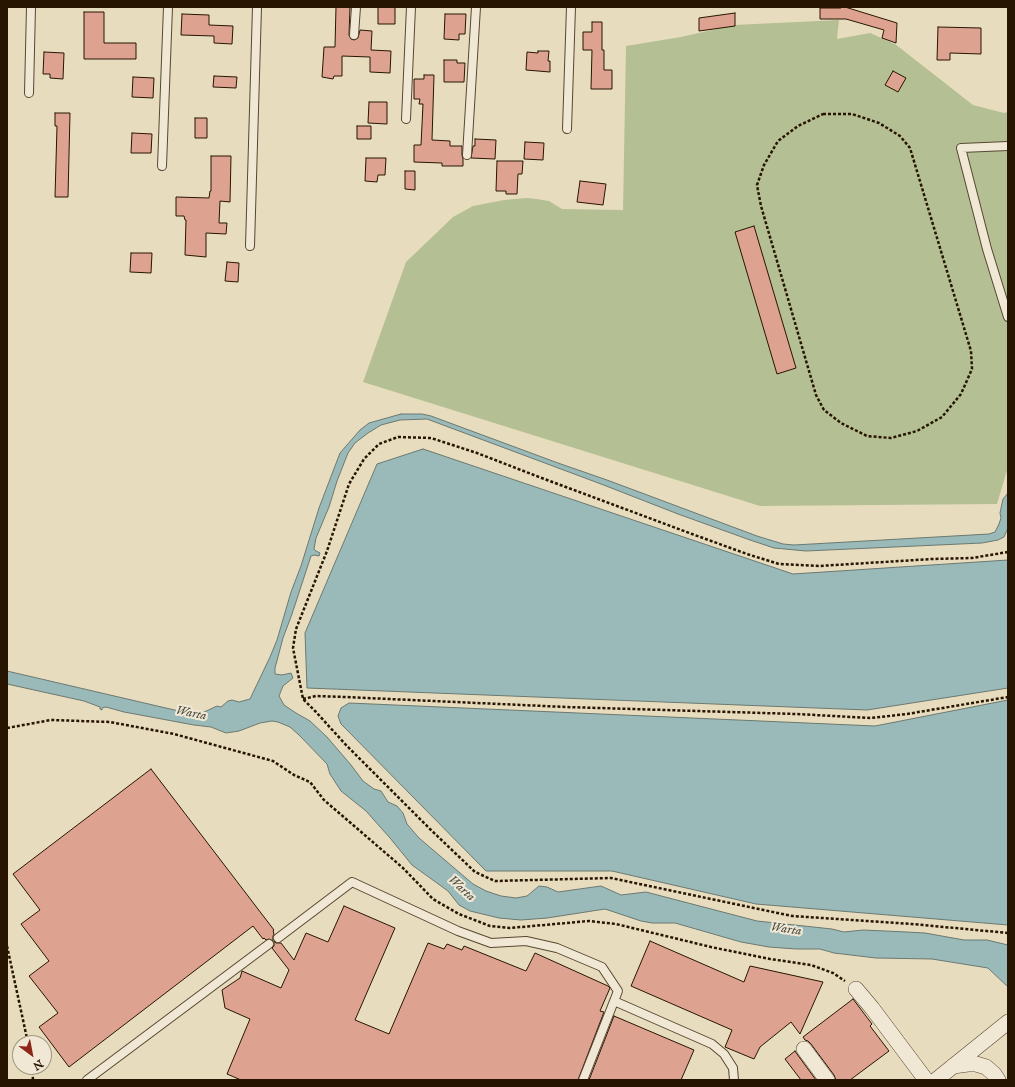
<!DOCTYPE html>
<style>
body{margin:0}
#map{position:relative;width:1015px;height:1087px;overflow:hidden;background:#e8dcbe;font-family:"IM FELL English",serif}
canvas{display:block}
.frame{position:absolute;inset:0;border:8px solid #271502;pointer-events:none}
.north{position:absolute;left:12px;top:1035px;width:40px;height:40px;box-sizing:border-box;background:#f0e8d5;border:1px solid #a09481;border-radius:50%;rotate:148deg;font-size:11px;font-weight:700;line-height:16px;text-align:center;color:#271502}
.north::after{content:'';display:block;margin:auto;width:14px;height:18px;background:#8f2418;clip-path:polygon(50% 0,100% 100%,50% 72%,0 100%)}
</style>
<div id="map">
<canvas width="1015" height="1087"></canvas>
<div class="frame"></div>
<div class="north">N</div>
</div>
<script>
const g = document.querySelector('canvas').getContext('2d');
g.lineJoin = 'round';
function fillPath(path, color) {
  g.fillStyle = color;
  g.fill(path, 'evenodd');
}
function toPath(rows) {
  const path = new Path2D();
  for (const r of rows) {
    path.moveTo(r[0], r[1]);
    for (let i = 2; i < r.length; i += 2) path.lineTo(r[i], r[i + 1]);
  }
  return path;
}
function stroke(path, color, width, dash) {
  g.strokeStyle = color;
  g.lineWidth = width;
  g.lineCap = dash ? 'butt' : 'round';
  g.setLineDash(dash || []);
  g.stroke(path);
}
function label(font, color, halo, rows, align = 'center') {
  g.font = font + ' "IM FELL English",serif';
  g.lineWidth = 4;
  g.setLineDash([]);
  g.textBaseline = 'middle';
  g.strokeStyle = halo;
  g.fillStyle = color;
  for (const [text, x, y, turn = 0] of rows) {
    g.save();
    g.translate(x, y);
    g.rotate((+turn || 0) * Math.PI / 180);
    g.textAlign = isNaN(turn) ? turn : align;
    if (halo) g.strokeText(text, 0, 0);
    g.fillText(text, 0, 0);
    g.restore();
  }
}
const green = toPath([
 [839,20,837,39,870,33,895,44,973,105,1004,113,1008,112,1008,467,997,504,760,506,363,382,406,262,453,217,473,206,504,200,526,198,537,199,549,201,562,209,623,210,626,46,681,37,734,25]
]);
const water = toPath([
 [401,414,422,414,431,416,558,463,607,480,757,536,783,544,794,545,989,534,995,532,999,524,1001,518,1000,513,1003,499,1008,493,1008,528,1004,537,998,540,982,543,806,551,774,548,750,540,678,514,601,484,427,419,400,420,381,425,368,433,355,443,348,453,337,481,329,507,316,538,314,549,316,551,320,553,319,556,314,555,311,556,292,614,283,638,275,668,275,674,282,675,291,673,293,678,283,686,279,696,284,705,296,713,310,721,327,737,351,765,363,781,374,789,381,791,388,802,397,806,403,813,407,824,419,838,473,884,486,891,501,896,516,898,527,896,539,886,547,887,558,892,601,886,621,895,646,892,757,921,832,929,844,932,863,930,907,932,925,933,964,940,987,940,1008,945,1008,987,988,968,932,959,876,958,834,953,820,949,796,949,769,947,741,942,675,923,652,923,641,921,605,909,547,918,521,920,499,918,470,911,459,905,448,891,412,865,390,838,366,811,341,791,330,774,327,764,299,735,290,727,278,722,272,721,260,723,239,731,226,733,211,727,194,725,124,712,106,707,102,708,102,710,100,709,100,707,84,701,7,684,7,671,183,712,200,714,217,706,221,707,228,701,232,700,239,702,250,699,270,657,277,640,291,592,301,566,319,508,340,453,360,430,369,423,401,414],
 [423,449,793,574,1008,560,1008,688,867,710,307,688,305,633,377,464,423,449],
 [1008,700,1008,925,756,904,612,871,486,871,341,724,338,716,341,708,349,703,875,726,1008,700]
]);
const building = toPath([
 [336,7,350,7,349,35,351,39,354,40,358,38,360,30,372,31,371,50,391,51,390,73,370,72,370,57,342,56,342,76,334,76,333,79,322,77,324,47,335,47,336,7],
 [378,7,395,7,395,24,378,24,378,7],
 [841,7,845,7,897,23,896,43,882,38,884,30,846,19,820,19,820,8,841,8,841,7],
 [84,12,104,12,104,43,136,43,136,59,84,59,84,12],
 [735,13,735,26,699,31,699,18,735,13],
 [182,14,209,15,209,25,233,26,232,44,214,43,214,36,181,35,182,14],
 [445,14,466,14,465,34,459,34,459,40,444,39,445,14],
 [592,22,602,22,602,50,604,50,604,70,612,70,612,89,591,89,592,50,583,50,583,32,592,32,592,22],
 [938,27,981,28,981,54,950,53,950,60,937,60,938,27],
 [538,51,549,51,548,61,550,61,550,72,526,70,527,52,538,53,538,51],
 [44,52,64,53,63,79,50,78,50,74,43,74,44,52],
 [444,60,457,60,457,63,465,63,464,82,444,82,444,60],
 [893,71,906,78,898,92,885,85,893,71],
 [424,75,434,75,432,140,450,141,450,146,462,146,462,155,463,159,463,166,442,166,442,163,414,162,414,145,421,145,423,104,419,104,420,99,414,99,414,79,424,79,424,75],
 [214,76,237,77,236,88,213,87,214,76],
 [133,77,154,78,153,98,132,97,133,77],
 [369,102,387,102,387,124,368,123,369,102],
 [55,113,70,113,68,197,55,197,57,126,55,126,55,113],
 [195,118,207,118,207,138,195,138,195,118],
 [357,126,371,126,371,139,357,139,357,126],
 [132,133,152,134,151,153,131,153,132,133],
 [475,139,496,140,495,159,471,158,473,146,475,146,475,139],
 [525,142,544,143,543,160,524,159,525,142],
 [211,156,231,156,230,202,220,201,219,223,227,223,226,234,206,233,206,257,185,255,186,220,185,220,184,216,176,216,176,197,209,198,210,191,211,191,211,156],
 [366,158,386,158,385,175,378,175,377,182,365,181,366,158],
 [497,161,523,161,522,174,518,174,517,194,506,194,506,191,496,191,497,161],
 [405,171,415,171,415,190,405,189,405,171],
 [580,181,606,184,603,205,577,202,580,181],
 [754,226,796,368,777,374,735,232,754,226],
 [131,253,152,253,151,273,130,272,131,253],
 [227,262,239,263,238,282,225,281,227,262],
 [151,769,274,930,273,931,274,934,273,936,273,941,269,939,266,940,264,938,263,939,253,926,69,1067,39,1027,58,1013,29,976,49,961,21,924,40,910,13,874,151,769],
 [344,906,395,928,355,1020,389,1034,428,943,444,949,447,944,462,950,464,946,526,971,535,953,608,986,610,988,600,1011,604,1012,578,1080,241,1080,227,1074,250,1019,225,1008,222,990,240,978,242,971,281,988,289,970,272,948,274,946,274,941,276,943,281,943,294,960,306,933,328,942,344,906],
 [650,941,744,982,750,966,823,982,800,1034,791,1022,760,1047,754,1059,725,1047,732,1030,631,986,650,941],
 [853,999,872,1024,870,1026,889,1051,850,1080,836,1080,834,1075,811,1044,808,1041,805,1040,803,1037,853,999],
 [614,1016,694,1050,681,1080,589,1080,614,1016],
 [795,1051,797,1054,816,1080,801,1080,785,1059,795,1051]
]);
const path = toPath([
 [823,114,852,114,879,123,900,136,910,148,971,351,972,369,961,394,942,417,917,431,891,438,867,436,841,423,824,410,816,395,761,206,757,185,764,165,778,141,798,126,823,114],
 [1008,552,972,558,932,559,819,566,779,564,747,554,692,534,539,477,477,453,431,438,398,437,379,444,364,459,349,484,327,551,296,629,293,648,303,699,316,712,346,745,431,830,475,872,495,881,611,878,792,916,912,924,1008,933],
 [303,699,316,696,345,697,566,707,796,714,871,718,907,714,1008,697],
 [7,728,51,720,110,722,174,734,273,761,294,775,310,782,324,800,403,868,433,899,459,914,490,926,510,928,589,921,616,924,711,947,770,959,811,965,833,973,845,981],
 [7,946,28,1043],
 [32,1067,33,1080]
]);
const service = toPath([
 [354,35,356,7],
 [29,93,31,7],
 [406,119,411,7],
 [567,129,571,7],
 [1008,146,961,148,987,249,1008,317],
 [467,155,476,7],
 [162,166,168,7],
 [250,246,257,7],
 [278,938,352,882,458,931,491,943,526,941,557,948,602,967,618,991,583,1080],
 [614,1001,712,1044,724,1054,733,1068,734,1080],
 [87,1080,269,944]
]);
const minor = toPath([
 [856,989,872,1008,926,1080],
 [804,1049,827,1080],
 [953,1066,968,1064,976,1064,986,1067,994,1074,998,1080],
 [936,1080,1008,1022]
]);
const waterNames = [
 ["Warta",191,714,11],
 ["Warta",461,889,42],
 ["Warta",786,930,8]
];
fillPath(green, '#b4c093');
fillPath(water, '#99bab9');
stroke(water, '#6b7870', 1);
fillPath(building, '#dea291');
stroke(building, '#271502', 1);
stroke(service, '#574731', 10);
stroke(minor, '#574731', 16);
stroke(path, '#271502', 2.5, [3, 2]);
stroke(service, '#f0e8d5', 8);
stroke(minor, '#f0e8d5', 15);
label('italic 13px', '#4f4f42', '#f0e8d5', waterNames);
</script>
